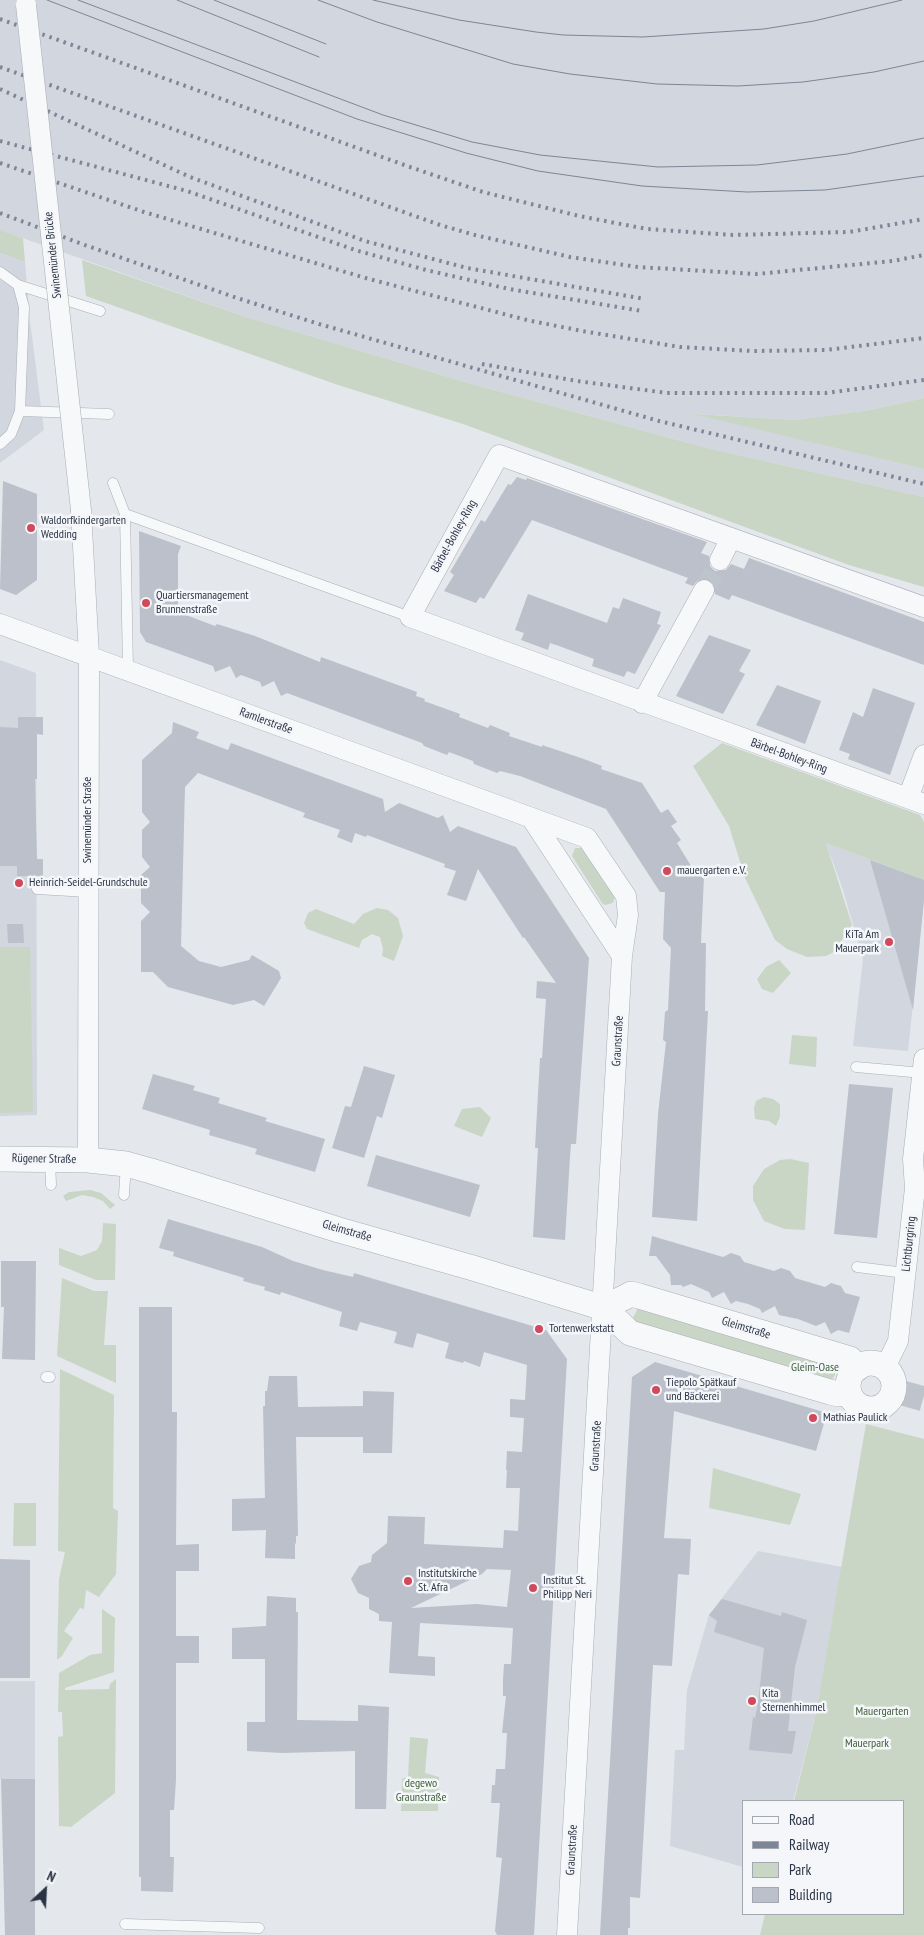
<!DOCTYPE html>
<meta charset="utf-8">
<style>
body{margin:0}
#map{position:relative;width:924px;height:1935px;overflow:hidden;background:#e4e7ec;font-family:"PT Sans Narrow",sans-serif}
canvas{display:block}
.legend{position:absolute;left:742px;top:1800px;width:162px;height:115px;box-sizing:border-box;background:#f4f6f9;border:1px solid #a4a8b1;margin:0;padding:6px 9px;list-style:none;font-size:15px;color:#2b3445}
.legend li{display:flex;align-items:center;gap:10px;height:25px}
.legend b{width:25px;border:1px solid #a4a8b1}
.north{position:absolute;left:20px;top:1865px;width:50px;height:50px;-webkit-text-stroke:4px #f4f6f9;paint-order:stroke;rotate:25deg;font-size:14px;font-weight:700;line-height:20px;text-align:center;color:#2b3445}
.north::after{content:'';display:block;margin:auto;width:18px;height:22px;background:#2b3445;clip-path:polygon(50% 0,100% 100%,50% 72%,0 100%)}
</style>
<div id="map">
<canvas width="924" height="1935"></canvas>
<ul class="legend">
<li><b style="height:6px;background:#f7f8fa"></b>Road</li>
<li><b style="height:6px;background:#7d8696"></b>Railway</li>
<li><b style="height:14px;background:#c9d6c5"></b>Park</li>
<li><b style="height:14px;background:#bbc0ca"></b>Building</li>
</ul>
<div class="north">N</div>
</div>
<script>
const g = document.querySelector('canvas').getContext('2d');
g.lineJoin = 'round';
function fillPath(path, color) {
  g.fillStyle = color;
  g.fill(path, 'evenodd');
}
function toPath(rows) {
  const path = new Path2D();
  for (const r of rows) {
    if (r.length === 3) {
      path.moveTo(r[0] + r[2], r[1]);
      path.arc(r[0], r[1], r[2], 0, 2 * Math.PI);
      continue;
    }
    path.moveTo(r[0], r[1]);
    for (let i = 2; i < r.length; i += 2) path.lineTo(r[i], r[i + 1]);
  }
  return path;
}
function stroke(path, color, width, dash) {
  g.strokeStyle = color;
  g.lineWidth = width;
  g.lineCap = dash ? 'butt' : 'round';
  g.setLineDash(dash || []);
  g.stroke(path);
}
function label(font, color, halo, rows, align = 'center') {
  g.font = font + ' "PT Sans Narrow",sans-serif';
  g.lineWidth = 5;
  g.setLineDash([]);
  g.textBaseline = 'middle';
  g.strokeStyle = halo;
  g.fillStyle = color;
  for (const [text, x, y, turn = 0] of rows) {
    g.save();
    g.translate(x, y);
    g.rotate((+turn || 0) * Math.PI / 180);
    g.textAlign = isNaN(turn) ? turn : align;
    if (halo) g.strokeText(text, 0, 0);
    g.fillText(text, 0, 0);
    g.restore();
  }
}
const built = toPath([
 [0,0,924,0,924,398,870,410,796,420,696,414,924,469,924,497,707,448,472,384,246,317,0,230],
 [0,253,25,262,30,321,44,430,0,463],
 [0,660,36,673,37,1115,0,1116],
 [826,843,924,880,924,900,908,1051,853,1046,863,959,843,890],
 [758,1551,842,1567,816,1713,793,1801,743,1801,743,1867,670,1846,675,1750,684,1750,687,1690,709,1615],
 [0,1681,35,1681,35,1779,0,1779]
]);
const green = toPath([
 [0,230,23,238,25,262,0,253],
 [82,260,246,317,472,384,707,448,924,497,924,587,849,565,463,424,338,385,86,296],
 [924,398,924,469,693,414,796,420,870,410],
 [722,743,920,815,924,822,924,880,826,843,852,925,834,952,826,956,807,957,787,949,775,940,745,878,729,826,693,766],
 [575,848,583,848,615,896,613,903,605,905,602,903,572,856],
 [377,908,388,910,398,918,403,936,394,961,382,956,383,949,380,937,372,934,362,940,359,948,307,929,304,923,308,913,316,909,354,924,363,914],
 [0,947,30,947,33,1112,0,1113],
 [779,960,791,973,773,993,762,989,757,979,766,967],
 [792,1035,817,1037,816,1067,789,1064],
 [764,1097,773,1099,780,1104,780,1117,776,1126,769,1121,755,1119,754,1108,756,1101],
 [480,1107,491,1118,482,1137,454,1126,462,1109],
 [790,1159,809,1163,805,1230,785,1229,764,1221,753,1200,753,1186,764,1169,780,1160],
 [90,1190,101,1193,115,1205,110,1209,103,1201,93,1197,82,1195,66,1201,63,1196,69,1192],
 [103,1223,116,1224,115,1280,96,1280,59,1265,59,1248,81,1256,97,1250,102,1241],
 [62,1278,94,1291,108,1291,104,1345,116,1345,116,1383,57,1356],
 [638,1308,835,1365,835,1375,829,1384,636,1325,633,1318],
 [60,1369,114,1395,113,1508,118,1511,116,1574,99,1597,86,1590,84,1609,80,1608,64,1631,73,1638,62,1656,57,1660,59,1579,65,1552,58,1551],
 [866,1424,924,1439,924,1935,760,1935,765,1914,903,1914,903,1801,794,1801,816,1713],
 [713,1468,801,1494,790,1525,709,1508],
 [14,1503,36,1503,36,1546,13,1546],
 [102,1609,115,1618,114,1672,65,1688,65,1690,109,1689,110,1684,116,1679,115,1793,71,1827,59,1826,58,1737,63,1736,62,1712,58,1712,59,1673,90,1655,102,1653],
 [410,1737,428,1739,425,1773,439,1777,438,1811,401,1811,402,1779,408,1777]
]);
const building = toPath([
 [517,477,526,480,527,478,707,542,701,553,709,556,710,566,715,571,726,570,731,564,744,569,749,558,924,622,924,665,732,595,729,600,715,594,714,584,709,579,698,580,693,586,685,583,688,578,532,520,484,599,480,597,476,603,444,591,454,575,450,572,481,520,485,522,508,484,511,485],
 [3,481,37,494,37,580,16,595,0,589],
 [139,531,181,546,178,554,178,612,215,626,217,624,255,636,320,662,321,657,417,692,416,696,425,699,424,701,460,714,459,717,488,728,490,725,510,733,509,736,542,747,542,745,584,759,602,766,601,769,642,783,661,813,668,809,677,822,671,826,681,840,677,843,696,874,704,876,701,943,706,943,705,1011,708,1011,697,1221,652,1217,658,1114,666,1042,663,1040,665,1012,668,1010,671,948,663,939,665,892,660,892,606,809,520,776,500,771,497,773,474,764,473,761,449,752,447,755,424,746,422,743,287,693,281,696,274,681,262,687,260,682,241,675,236,678,230,666,215,672,213,666,146,642,140,632],
 [528,594,607,623,613,607,619,609,623,598,661,612,657,624,661,625,635,674,627,671,624,677,592,666,594,659,559,646,550,643,548,650,521,640,524,633,515,630],
 [709,635,751,650,739,671,745,674,723,714,676,696],
 [777,685,821,701,805,744,756,725],
 [873,688,915,703,890,775,848,759,850,754,839,750,853,712,863,717],
 [18,717,43,717,43,735,37,734,37,779,35,779,37,859,43,859,43,876,17,876,17,866,0,866,0,727,18,728],
 [173,722,199,732,196,738,228,750,231,743,383,799,385,812,399,803,438,818,443,815,450,832,458,826,516,847,589,958,576,1144,571,1144,570,1157,565,1240,533,1237,538,1148,535,1148,540,1058,542,1058,546,999,536,998,537,981,556,983,524,937,523,938,478,869,466,901,447,895,456,871,444,867,445,864,367,835,366,837,355,833,352,843,337,837,340,830,303,817,305,813,198,773,185,787,181,946,199,961,221,967,249,960,252,955,279,971,281,978,264,1006,254,1000,233,1005,168,987,153,972,141,972,141,921,150,912,141,903,141,875,150,867,142,857,142,830,150,822,142,812,142,760,172,733],
 [870,860,924,880,924,900,913,1010],
 [7,924,23,924,24,943,8,943],
 [364,1066,395,1075,382,1118,377,1116,364,1158,332,1148,345,1106,351,1107],
 [153,1074,195,1086,193,1090,220,1098,218,1103,267,1118,265,1121,325,1139,315,1172,255,1154,257,1149,209,1135,210,1130,142,1109],
 [849,1084,893,1088,877,1238,834,1234],
 [376,1155,480,1185,470,1217,367,1186],
 [168,1219,262,1247,293,1261,323,1270,353,1277,354,1273,546,1330,567,1359,534,1935,497,1935,495,1931,502,1858,496,1857,500,1803,491,1803,492,1785,495,1785,496,1769,505,1769,507,1733,502,1733,506,1696,503,1696,503,1680,504,1664,511,1664,513,1628,420,1623,418,1656,435,1657,435,1676,389,1673,392,1622,379,1621,379,1614,369,1609,369,1598,358,1593,351,1579,359,1566,371,1562,372,1555,387,1543,388,1516,425,1517,424,1544,503,1548,504,1530,518,1531,520,1488,506,1488,507,1470,506,1470,507,1451,522,1452,524,1418,510,1417,510,1399,525,1400,527,1365,484,1352,480,1367,464,1361,463,1363,445,1358,449,1343,417,1333,413,1348,394,1343,397,1332,360,1322,357,1331,339,1326,342,1312,281,1292,280,1295,264,1290,265,1287,243,1281,244,1278,173,1256,174,1252,159,1248],
 [487,1569,511,1570,507,1607,476,1604,411,1608,482,1574],
 [652,1236,723,1257,731,1253,740,1256,744,1262,774,1271,781,1268,790,1271,795,1278,825,1287,831,1283,841,1286,845,1293,860,1297,849,1333,838,1330,831,1334,825,1322,816,1326,798,1319,779,1315,775,1306,762,1313,760,1309,748,1304,736,1301,731,1304,724,1292,712,1298,709,1292,691,1284,683,1287,681,1285,671,1285,670,1275,656,1256,649,1256],
 [1,1261,36,1261,35,1360,2,1359,4,1307,1,1307],
 [139,1307,172,1307,172,1412,177,1412,176,1545,199,1544,199,1571,176,1571,176,1636,199,1636,199,1663,176,1663,176,1780,174,1810,170,1810,170,1857,174,1857,173,1892,141,1891,141,1877,139,1877],
 [655,1362,827,1413,816,1451,674,1411,664,1538,691,1539,689,1575,678,1574,672,1666,653,1665,640,1898,630,1897,630,1928,628,1928,628,1935,600,1935,632,1377],
 [269,1376,297,1376,298,1407,363,1406,363,1391,394,1392,392,1453,363,1453,363,1437,296,1437,298,1536,296,1536,296,1544,295,1543,295,1559,265,1558,266,1530,232,1531,232,1499,265,1498,263,1406,265,1406,265,1391,267,1391],
 [0,1559,30,1560,30,1678,0,1678],
 [267,1596,296,1598,296,1612,298,1612,297,1720,358,1721,358,1705,389,1707,386,1809,355,1809,355,1751,282,1753,247,1751,247,1722,265,1722,265,1659,232,1659,232,1628,266,1626],
 [722,1599,781,1616,782,1612,807,1620,795,1667,788,1731,796,1731,792,1754,749,1750,753,1717,755,1718,758,1703,764,1648,714,1632,717,1621,709,1615],
 [1,1779,35,1779,35,1935,5,1935]
]);
const minorTunnel = toPath([
 [704,590,720,560]
]);
const tertiaryTunnel = toPath([
 [899,1392,924,1399]
]);
const service = toPath([
 [0,272,18,285,24,307,20,411,11,434,0,444],
 [18,285,100,311],
 [20,411,109,414],
 [113,483,125,514,128,669],
 [125,514,410,617],
 [37,889,88,892],
 [856,1067,923,1073],
 [50,1160,51,1185],
 [124,1195,126,1164],
 [857,1267,905,1273],
 [46,1377,50,1377],
 [125,1924,259,1928]
]);
const minor = toPath([
 [81,510,89,655,88,1160],
 [720,560,731,538],
 [924,607,499,455,410,617,924,804],
 [0,624,587,838,626,896,628,915,622,956,567,1935],
 [642,703,704,590],
 [908,798,924,755],
 [532,819,622,956],
 [885,1368,898,1341,915,1188,913,1159,924,1059]
]);
const tertiary = toPath([
 [0,1159,88,1160,126,1164,151,1171,339,1230,473,1268,604,1308,630,1333,830,1392,838,1394,849,1392],
 [604,1308,631,1294,639,1296,850,1359,858,1368],
 [871,1386,23]
]);
const tram = toPath([
 [47,0,357,119,466,153,538,171,642,186,747,192,825,190,924,176],
 [78,0,383,115,472,142,540,155,658,167,757,165,847,154,924,138],
 [177,0,319,57],
 [214,0,326,44],
 [318,0,377,22,513,64,570,74,657,84,738,86,803,82,874,72,924,61],
 [373,0,459,20,536,32,563,35,643,37,764,29,814,21,902,0]
]);
const rail = toPath([
 [0,19,410,167,483,192,579,216,647,229,733,235,849,232,924,219],
 [0,67,440,225,475,235,570,257,638,267,756,274,893,261,924,255],
 [0,89,190,177,365,241,467,268,645,299],
 [0,141,187,191,355,250,426,270,509,289,642,311],
 [0,163,144,212,369,279,527,320,582,331,680,347,753,351,826,350,924,338],
 [0,213,82,244,237,298,319,324,659,421,924,484],
 [482,364,577,381,667,393,826,393,924,380]
]);
const minorBridge = toPath([
 [26,5,81,510]
]);
const markers = [
 [31,528,5,"#d1495b"],
 [146,603,5,"#d1495b"],
 [667,871,5,"#d1495b"],
 [19,883,5,"#d1495b"],
 [889,942,5,"#d1495b"],
 [539,1329,5,"#d1495b"],
 [656,1390,5,"#d1495b"],
 [813,1418,5,"#d1495b"],
 [408,1581,5,"#d1495b"],
 [533,1588,5,"#d1495b"],
 [752,1701,5,"#d1495b"]
];
const streetNames = [
 ["Swinemünder Brücke",53,255,-96],
 ["Bärbel-Bohley-Ring",454,536,-61],
 ["Ramlerstraße",266,721,20],
 ["Bärbel-Bohley-Ring",789,756,20],
 ["Swinemünder Straße",88,820,-90],
 ["Graunstraße",618,1041,-87],
 ["Rügener Straße",44,1159,1],
 ["Gleimstraße",347,1231,16],
 ["Lichtburgring",909,1244,-84],
 ["Gleimstraße",746,1328,17],
 ["Graunstraße",596,1446,-87],
 ["Graunstraße",572,1850,-87]
];
const poiNames = [
 ["Waldorfkindergarten",41,521],
 ["Wedding",41,535],
 ["Quartiersmanagement",156,596],
 ["Brunnenstraße",156,610],
 ["mauergarten e.V.",677,871],
 ["Heinrich-Seidel-Grundschule",29,883],
 ["KiTa Am",879,935,"right"],
 ["Mauerpark",879,949,"right"],
 ["Tortenwerkstatt",549,1329],
 ["Tiepolo Spätkauf",666,1383],
 ["und Bäckerei",666,1397],
 ["Mathias Paulick",823,1418],
 ["Institutskirche",418,1574],
 ["St. Afra",418,1588],
 ["Institut St.",543,1581],
 ["Philipp Neri",543,1595],
 ["Kita",762,1694],
 ["Sternenhimmel",762,1708]
];
const parkNames = [
 ["Gleim-Oase",815,1368],
 ["Mauergarten",882,1712],
 ["Mauerpark",867,1744],
 ["degewo",421,1784],
 ["Graunstraße",421,1798]
];
fillPath(built, '#d2d6de');
fillPath(green, '#c9d6c5');
fillPath(building, '#bbc0ca');
stroke(minorTunnel, '#bfc3cb', 20, [20, 10]);
stroke(tertiaryTunnel, '#bfc3cb', 25, [25, 12]);
stroke(service, '#a9aeb7', 11);
stroke(minor, '#a9aeb7', 21);
stroke(tertiary, '#a9aeb7', 26);
stroke(service, '#f7f8fa', 10);
stroke(minor, '#f7f8fa', 20);
stroke(tertiary, '#f7f8fa', 25);
stroke(tram, '#7d8696', 1);
stroke(rail, '#7d8696', 4, [2.5, 5]);
stroke(minorBridge, '#a9aeb7', 21, []);
stroke(minorBridge, '#f7f8fa', 20);
for (const [x, y, r, color] of markers) {
  const dot = new Path2D();
  dot.arc(x, y, r, 0, 2 * Math.PI);
  g.fillStyle = color;
  g.fill(dot);
  stroke(dot, '#f4f6f9', 2);
}
label('12px', '#2b3445', '#f4f6f9', streetNames);
label('12px', '#2b3445', '#f4f6f9', poiNames, 'left');
label('12px', '#3f6138', '#f4f6f9', parkNames);
</script>
